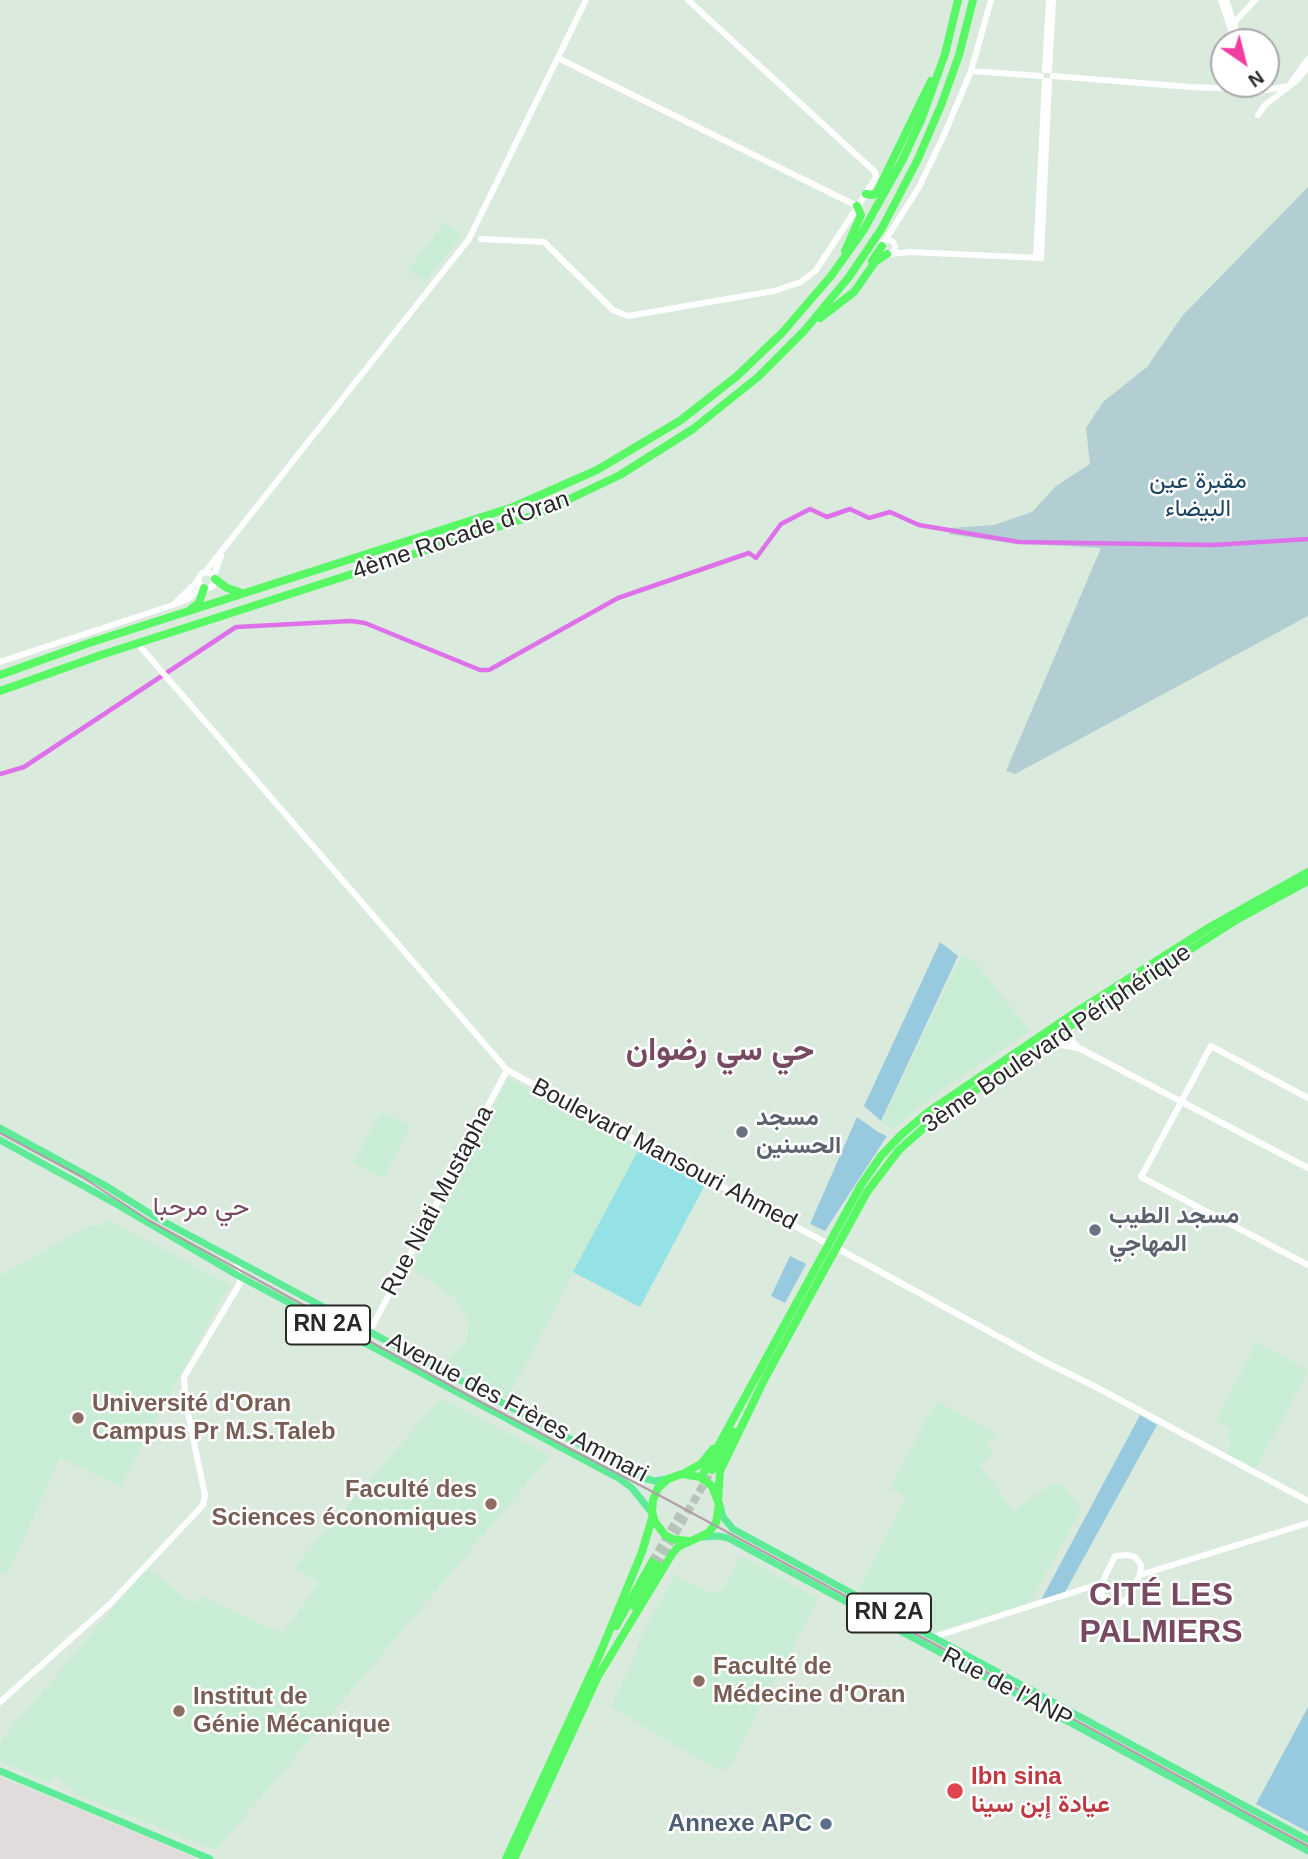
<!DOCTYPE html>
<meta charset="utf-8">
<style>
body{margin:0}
#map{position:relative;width:1308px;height:1859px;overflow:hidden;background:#daeadd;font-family:Helvetica,sans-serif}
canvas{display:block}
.north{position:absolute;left:1210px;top:28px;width:70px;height:70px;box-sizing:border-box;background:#fff;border:2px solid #a9a9a9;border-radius:50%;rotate:145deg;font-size:19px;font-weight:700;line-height:28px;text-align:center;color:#282828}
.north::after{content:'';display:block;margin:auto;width:24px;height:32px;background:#f33ea1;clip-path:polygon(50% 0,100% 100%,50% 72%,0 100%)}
</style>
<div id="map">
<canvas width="1308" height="1859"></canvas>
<div class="north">N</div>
</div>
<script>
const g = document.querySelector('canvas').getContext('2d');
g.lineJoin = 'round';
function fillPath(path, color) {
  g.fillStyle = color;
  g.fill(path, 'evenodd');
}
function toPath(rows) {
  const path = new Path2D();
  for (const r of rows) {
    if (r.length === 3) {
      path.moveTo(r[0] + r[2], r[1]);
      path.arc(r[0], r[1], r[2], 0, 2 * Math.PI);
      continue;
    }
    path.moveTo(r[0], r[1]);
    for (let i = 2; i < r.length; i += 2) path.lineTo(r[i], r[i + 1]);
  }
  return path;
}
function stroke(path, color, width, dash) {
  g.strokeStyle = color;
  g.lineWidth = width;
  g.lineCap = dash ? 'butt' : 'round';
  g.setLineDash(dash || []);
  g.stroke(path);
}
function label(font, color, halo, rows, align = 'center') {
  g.font = font + ' Helvetica,Vazirmatn,sans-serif';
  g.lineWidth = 5;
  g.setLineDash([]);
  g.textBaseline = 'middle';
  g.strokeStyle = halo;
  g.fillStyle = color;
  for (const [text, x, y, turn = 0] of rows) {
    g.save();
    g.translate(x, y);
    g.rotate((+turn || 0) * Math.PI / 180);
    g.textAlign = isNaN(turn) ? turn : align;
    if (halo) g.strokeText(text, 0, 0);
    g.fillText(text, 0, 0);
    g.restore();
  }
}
const industrial = toPath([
 [0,1777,163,1844,197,1859,0,1859]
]);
const education = toPath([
 [445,222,462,235,425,282,408,270],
 [961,956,974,961,1030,1031,938,1092,894,1128,881,1124],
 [508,1078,640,1147,507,1399,444,1367,447,1360,466,1341,469,1322,454,1297,411,1267],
 [381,1112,411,1126,383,1178,353,1163],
 [108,1219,229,1285,120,1486,60,1458,7,1575,0,1572,0,1276,88,1226,101,1226],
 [1257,1342,1308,1371,1254,1472,1225,1457,1231,1442,1226,1439,1231,1429,1216,1420],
 [441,1398,550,1456,216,1850,73,1793,74,1790,55,1775,49,1783,0,1761,0,1742,147,1568,192,1603,196,1603,201,1596,283,1634,319,1582,294,1568],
 [937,1401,997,1434,986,1443,993,1453,979,1465,1013,1511,1055,1482,1062,1485,1081,1509,1033,1597,1026,1604,931,1633,858,1590,906,1497,890,1488],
 [741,1556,818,1599,730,1766,720,1771,611,1707,636,1654,640,1640,675,1575,711,1593,722,1590]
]);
const green = toPath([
 [940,942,958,956,881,1121,864,1106],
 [857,1117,878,1132,887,1136,825,1231,810,1224],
 [790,1256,806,1264,785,1303,771,1296],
 [1140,1415,1157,1425,1065,1592,1041,1600],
 [1308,1707,1308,1832,1256,1804]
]);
const cemetery = toPath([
 [1308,187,1308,616,1015,774,1006,771,1101,548,1010,543,949,534,951,528,994,525,1032,512,1056,486,1090,464,1086,428,1103,402,1147,367,1183,315]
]);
const pitch = toPath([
 [640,1147,706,1183,640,1307,573,1272]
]);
const canal = toPath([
 [0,774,24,767,236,627,351,621,365,623,480,670,489,670,618,598,749,553,756,558,781,524,810,509,827,517,850,509,869,518,890,512,919,525,1019,542,1213,545,1308,539]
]);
const highwayTunnel = toPath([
 [652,1562,682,1511],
 [657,1565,709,1475]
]);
const secondary = toPath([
 [1221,0,1235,42],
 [1226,0,1240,42],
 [1233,24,1255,0],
 [558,58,857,206],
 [1045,70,1049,0],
 [1049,70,1053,0],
 [971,71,1041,76],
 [1053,76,1191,87,1265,90,1289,86,1308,59],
 [1258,115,1265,105,1296,81,1308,67],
 [481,239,544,242,613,310,628,316,774,291,801,282,816,270,866,194,876,177,875,172,688,0],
 [888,247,7],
 [883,244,919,187,944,135,971,71,991,0],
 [891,254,909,252,1041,258,1049,81],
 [1036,258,1045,81],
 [205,572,469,239,586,0],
 [214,575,207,572,202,573,198,579,200,586,206,589,213,586,215,579,214,575,221,556],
 [174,604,198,581],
 [137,643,507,1070,828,1244],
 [0,662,173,605,188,599,202,587],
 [1072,1026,1069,1034,1071,1040,1079,1048,1308,1168],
 [1043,1047,1056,1044,1077,1048],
 [1308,1098,1211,1046,1141,1177,1308,1265],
 [837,1248,1045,1362,1096,1387,1308,1501],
 [357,1340,373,1325,507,1070],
 [1140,1575,1308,1523],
 [1091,1588,1112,1602,1126,1601,1140,1575,1141,1565,1135,1557,1127,1555,1115,1556,1102,1583,1101,1594],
 [934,1637,1102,1583],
 [0,1702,110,1604,203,1505,205,1495,186,1404,184,1377,240,1283,238,1261]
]);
const primary = toPath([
 [0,1128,106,1186,157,1218,643,1478,655,1481,667,1479],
 [0,1140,118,1205,237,1275,620,1479,632,1488,652,1513],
 [720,1505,723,1517,733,1529,1308,1840],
 [703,1537,718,1536,728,1538,1308,1851],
 [0,1771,210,1859]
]);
const highway = toPath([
 [866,194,873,195,877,192,931,81],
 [845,251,861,215,857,206],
 [872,261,882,246],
 [820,318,854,292,875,262,887,254],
 [215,579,227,588,242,593],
 [191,609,199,603,204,588],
 [0,675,89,643,513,507,597,470,681,420,737,376,782,333,831,276,863,231,902,161,922,118,945,54,958,0],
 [0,691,101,655,538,514,620,475,693,429,758,377,804,331,849,277,882,228,918,159,942,103,959,55,973,0],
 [712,1470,734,1432],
 [686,1472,701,1464,713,1449],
 [704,1472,861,1185,881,1156,901,1135,928,1112,1070,1016,1210,927,1308,872],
 [718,1500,720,1471,765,1378,867,1192,899,1150,936,1117,1072,1025,1238,919,1308,881],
 [635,1607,657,1565],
 [616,1626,652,1562],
 [597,1678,672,1554,678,1547,708,1533,716,1523,719,1504,712,1486,700,1477,682,1474,668,1479,658,1488,653,1500,652,1513,655,1522,665,1535,672,1539,688,1541],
 [506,1859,599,1656,642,1552,653,1515],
 [514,1859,599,1674]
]);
const tram = toPath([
 [0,1133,82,1177,150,1221,479,1401,655,1493,1308,1846]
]);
const markers = [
 [742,1132,7,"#6b7280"],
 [1095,1230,7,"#6b7280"],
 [78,1418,7,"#8d6e63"],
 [491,1504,7,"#8d6e63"],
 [699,1681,7,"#8d6e63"],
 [179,1711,7,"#8d6e63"],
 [955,1791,9,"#e0444e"],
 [826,1824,7,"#5c6f8a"]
];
const shields = [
 [328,1325,84],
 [889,1613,84]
];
const shieldNames = [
 ["RN 2A",328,1325],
 ["RN 2A",889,1613]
];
const parkNames = [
 ["مقبرة عين",1198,481],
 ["البيضاء",1198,509]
];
const streetNames = [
 ["4ème Rocade d'Oran",461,536,-19],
 ["3ème Boulevard Périphérique",1057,1039,-34],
 ["Boulevard Mansouri Ahmed",664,1155,28],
 ["Rue Niati Mustapha",438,1201,-62],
 ["Avenue des Frères Ammari",517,1408,28],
 ["Rue de l'ANP",1007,1688,28]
];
const worshipNames = [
 ["مسجد",756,1118],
 ["الحسنين",756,1146],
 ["مسجد الطيب",1109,1216],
 ["المهاجي",1109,1244]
];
const educationNames = [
 ["Université d'Oran",92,1404],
 ["Campus Pr M.S.Taleb",92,1432],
 ["Faculté des",477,1490,"right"],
 ["Sciences économiques",477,1518,"right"],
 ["Faculté de",713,1667],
 ["Médecine d'Oran",713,1695],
 ["Institut de",193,1697],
 ["Génie Mécanique",193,1725]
];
const healthNames = [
 ["Ibn sina",971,1777],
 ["عيادة إبن سينا",971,1805]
];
const serviceNames = [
 ["Annexe APC",812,1824]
];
const neighbourhoodNames = [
 ["حي مرحبا",201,1208]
];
const districtNames = [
 ["حي سي رضوان",720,1051],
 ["CITÉ LES",1161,1596],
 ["PALMIERS",1161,1633]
];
fillPath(industrial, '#e2dbdb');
fillPath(education, '#c9ecd4');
fillPath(green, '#98cadf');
fillPath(cemetery, '#b2ced3');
fillPath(pitch, '#94e1e6');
stroke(canal, '#de70e9', 4.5);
stroke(highwayTunnel, '#b6c3b9', 8, [8, 4]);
stroke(secondary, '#fff', 6);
stroke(primary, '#5eeb98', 7);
stroke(highway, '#57f863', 8);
stroke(tram, '#b29da8', 2);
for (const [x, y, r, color] of markers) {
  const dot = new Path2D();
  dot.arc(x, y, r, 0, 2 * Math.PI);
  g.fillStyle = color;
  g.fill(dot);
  stroke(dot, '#fff', 2.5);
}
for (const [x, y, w] of shields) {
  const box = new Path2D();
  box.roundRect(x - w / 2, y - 19.5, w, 39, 5);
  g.fillStyle = '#fff';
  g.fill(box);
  stroke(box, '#282828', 2);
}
label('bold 23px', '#282828', null, shieldNames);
label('24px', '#1c4361', '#fff', parkNames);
label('24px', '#282828', '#fff', streetNames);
label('bold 24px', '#5b616d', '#fff', worshipNames, 'left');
label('bold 24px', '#785e54', '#fff', educationNames, 'left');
label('bold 24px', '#be3a42', '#fff', healthNames, 'left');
label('bold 24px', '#4e5e75', '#fff', serviceNames, 'right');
label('26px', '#774a62', '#fff', neighbourhoodNames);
label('bold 32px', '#774a62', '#fff', districtNames);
</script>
